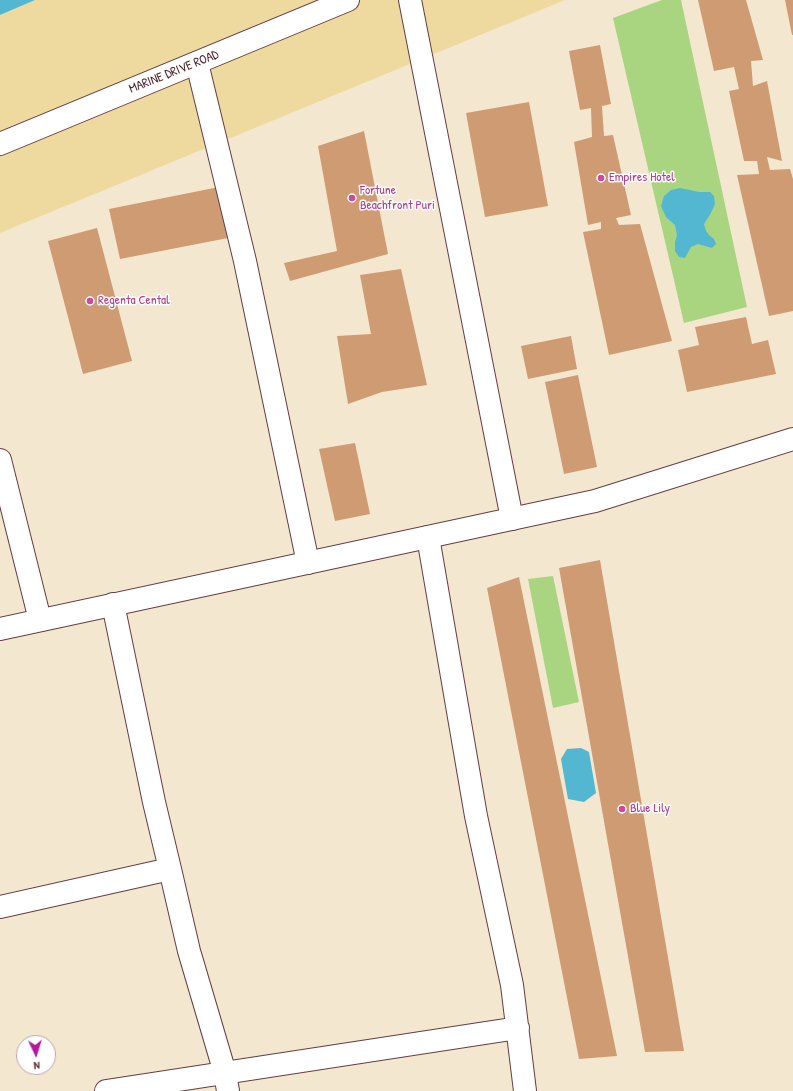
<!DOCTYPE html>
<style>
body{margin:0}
#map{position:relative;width:793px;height:1091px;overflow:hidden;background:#f4e7cf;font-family:"Patrick Hand",sans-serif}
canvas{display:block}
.north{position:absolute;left:16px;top:1035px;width:40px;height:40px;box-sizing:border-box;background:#fff;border:1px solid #b7a5aa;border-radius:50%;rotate:176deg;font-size:11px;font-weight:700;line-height:16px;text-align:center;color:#4a1f2b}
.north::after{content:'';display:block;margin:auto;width:14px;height:18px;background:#b5179e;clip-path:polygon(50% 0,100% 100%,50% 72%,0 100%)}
</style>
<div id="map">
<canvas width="793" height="1091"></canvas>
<div class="north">N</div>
</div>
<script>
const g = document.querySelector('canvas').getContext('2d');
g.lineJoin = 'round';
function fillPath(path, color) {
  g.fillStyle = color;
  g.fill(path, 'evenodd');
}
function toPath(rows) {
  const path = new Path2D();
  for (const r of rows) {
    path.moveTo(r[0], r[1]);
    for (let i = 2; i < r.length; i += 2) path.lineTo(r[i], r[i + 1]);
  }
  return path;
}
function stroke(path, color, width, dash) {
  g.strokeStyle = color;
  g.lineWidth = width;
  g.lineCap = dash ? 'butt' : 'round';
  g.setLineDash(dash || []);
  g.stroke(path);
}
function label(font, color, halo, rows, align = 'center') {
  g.font = font + ' "Patrick Hand",sans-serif';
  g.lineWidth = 3;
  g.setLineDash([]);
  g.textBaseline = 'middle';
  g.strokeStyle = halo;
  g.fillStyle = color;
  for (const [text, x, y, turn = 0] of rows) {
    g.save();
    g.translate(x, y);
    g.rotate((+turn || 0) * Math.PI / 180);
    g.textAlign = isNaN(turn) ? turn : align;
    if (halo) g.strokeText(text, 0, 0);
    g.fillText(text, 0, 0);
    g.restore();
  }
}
const green = toPath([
 [662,0,681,0,747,307,684,323,613,18],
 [553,576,579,702,553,708,528,579]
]);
const sand = toPath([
 [35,0,565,0,0,233,0,15]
]);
const water = toPath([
 [0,0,35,0,0,15],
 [680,188,699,192,710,192,714,196,715,204,711,213,704,224,706,231,709,235,714,239,716,244,712,248,698,244,691,247,685,258,679,257,675,251,675,242,677,235,675,225,666,217,661,206,664,196,671,190],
 [581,748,589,752,596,793,584,802,568,799,561,759,567,749]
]);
const building = toPath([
 [698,0,746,0,763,60,751,61,753,86,767,81,782,161,767,157,770,170,790,169,793,179,793,311,769,316,737,175,759,174,757,161,744,161,729,91,739,89,734,67,714,71],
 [785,0,793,0,793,35,792,35],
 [600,45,611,104,602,106,604,136,613,135,631,215,616,218,619,225,640,224,672,341,609,355,583,232,601,229,601,222,588,225,574,142,592,137,591,108,580,110,569,51],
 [529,102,548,206,485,217,466,113],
 [364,131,388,254,290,281,284,263,337,251,318,146],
 [219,187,228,238,120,259,109,209],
 [97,228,132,361,83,374,48,241],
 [401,269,427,385,382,392,348,404,337,336,371,334,360,275],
 [746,317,752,344,768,340,776,374,687,392,678,350,699,345,695,327],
 [571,336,577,369,528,379,521,346],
 [578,375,597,467,564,474,545,382],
 [355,443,370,514,335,521,319,449],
 [600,560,684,1051,645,1052,559,568],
 [519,577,617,1056,579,1059,487,588]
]);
const street = toPath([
 [410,0,512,519],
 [197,63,245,261,308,563],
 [0,460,40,620],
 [428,537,476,816,512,985,525,1091],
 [113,604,154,802,170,869,189,951,225,1073,228,1091],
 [0,907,170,869],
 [106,1091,518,1028]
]);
const secondary = toPath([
 [0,629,595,501,793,439]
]);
const highway = toPath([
 [0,144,348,0]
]);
const markers = [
 [601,178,4,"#d1479c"],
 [352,198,4,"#d1479c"],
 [90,301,4,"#d1479c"],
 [622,809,4,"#d1479c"]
];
const streetNames = [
 ["MARINE DRIVE ROAD",174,72,-22]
];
const hotelNames = [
 ["Empires Hotel",609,178],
 ["Fortune",360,191],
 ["Beachfront Puri",360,206],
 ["Regenta Cental",98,301],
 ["Blue Lily",630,809]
];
fillPath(green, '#aad580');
fillPath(sand, '#eeda9e');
fillPath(water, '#54b7d2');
fillPath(building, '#cf9b73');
stroke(street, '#643d44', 24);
stroke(secondary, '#643d44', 24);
stroke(highway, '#643d44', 24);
stroke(street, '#fff', 22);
stroke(secondary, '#fff', 22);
stroke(highway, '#fff', 22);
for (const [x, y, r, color] of markers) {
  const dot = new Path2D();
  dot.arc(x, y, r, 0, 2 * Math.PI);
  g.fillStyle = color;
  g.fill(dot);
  stroke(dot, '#fff', 1.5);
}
label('13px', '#4a1f2b', '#fff', streetNames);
label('13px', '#b23c85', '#fff', hotelNames, 'left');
</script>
